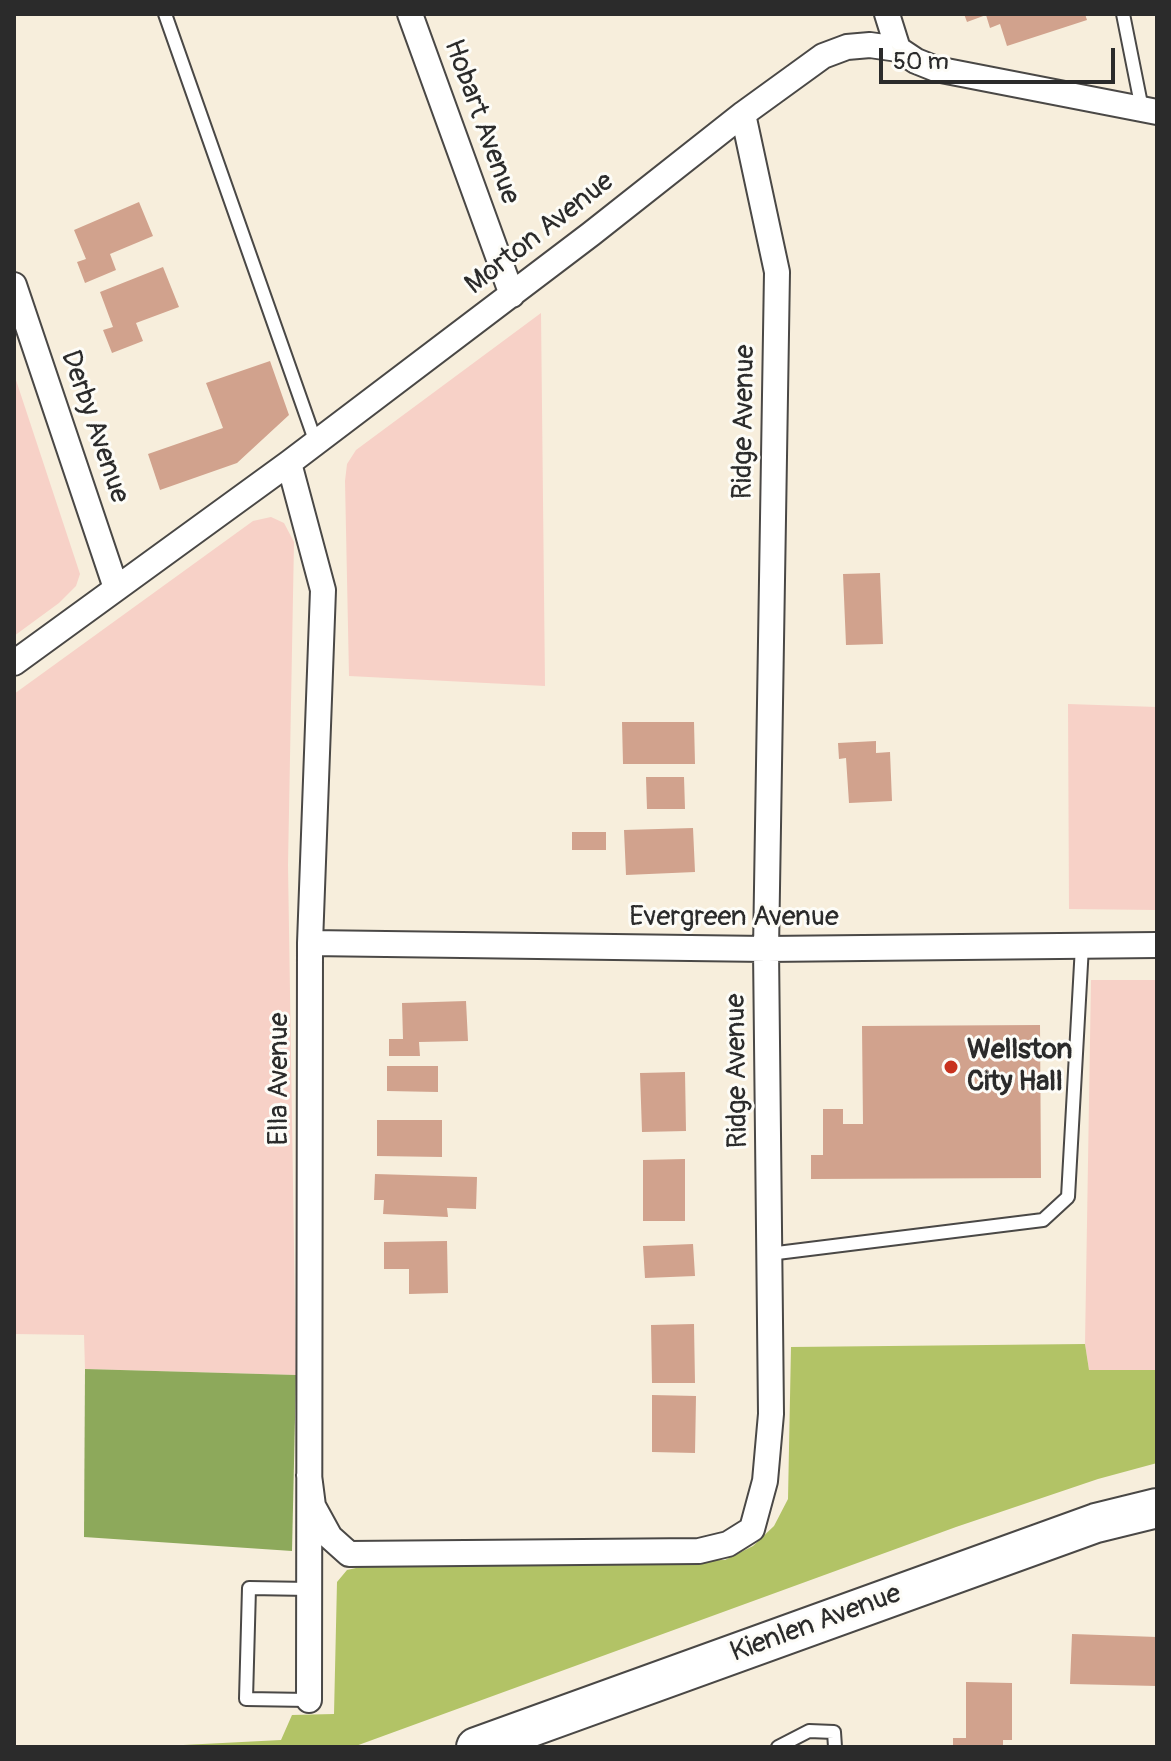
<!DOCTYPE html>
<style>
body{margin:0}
#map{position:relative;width:1171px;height:1761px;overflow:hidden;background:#f7eedc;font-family:Pangolin,sans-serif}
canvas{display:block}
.frame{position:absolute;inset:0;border:16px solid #2b2b2b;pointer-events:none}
.scale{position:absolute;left:879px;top:48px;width:236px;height:36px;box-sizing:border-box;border:4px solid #2b2b2b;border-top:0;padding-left:10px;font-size:24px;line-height:28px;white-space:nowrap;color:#2b2b2b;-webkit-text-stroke:6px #fdfcf7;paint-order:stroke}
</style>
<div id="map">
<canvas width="1171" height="1761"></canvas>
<div class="frame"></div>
<div class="scale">50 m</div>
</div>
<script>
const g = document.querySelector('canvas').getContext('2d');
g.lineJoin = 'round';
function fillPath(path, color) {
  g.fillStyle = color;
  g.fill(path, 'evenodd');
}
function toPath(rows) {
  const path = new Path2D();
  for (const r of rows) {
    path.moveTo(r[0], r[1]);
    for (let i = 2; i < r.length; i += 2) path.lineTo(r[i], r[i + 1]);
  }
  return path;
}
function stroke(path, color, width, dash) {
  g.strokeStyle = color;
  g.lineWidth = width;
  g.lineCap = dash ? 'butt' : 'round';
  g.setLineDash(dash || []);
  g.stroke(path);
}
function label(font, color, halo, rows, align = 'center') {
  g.font = font + ' Pangolin,sans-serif';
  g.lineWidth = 6;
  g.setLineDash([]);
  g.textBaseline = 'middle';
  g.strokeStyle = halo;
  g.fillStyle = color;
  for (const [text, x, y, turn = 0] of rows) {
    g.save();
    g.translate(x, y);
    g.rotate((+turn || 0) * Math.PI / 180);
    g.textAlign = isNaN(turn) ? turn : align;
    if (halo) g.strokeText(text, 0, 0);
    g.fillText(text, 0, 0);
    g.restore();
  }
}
const built = toPath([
 [541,313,545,686,349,676,345,481,347,464,356,450],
 [14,374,80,574,76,586,59,603,14,636],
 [271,517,284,523,294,542,288,865,296,1375,85,1369,84,1335,14,1334,14,694,253,521],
 [1068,704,1157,707,1157,910,1069,909],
 [1091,980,1157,980,1157,1370,1089,1370,1085,1344]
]);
const green = toPath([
 [1085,1344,1089,1370,1157,1370,1157,1463,1098,1479,956,1527,353,1747,144,1747,281,1740,292,1715,334,1714,337,1582,347,1570,365,1566,725,1560,753,1546,774,1526,788,1499,791,1347]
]);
const forest = toPath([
 [85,1369,296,1375,292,1551,84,1537]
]);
const building = toPath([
 [964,14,1085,14,1087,20,1007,46,1000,24,990,28,986,15,967,22],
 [139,202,153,236,110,254,116,270,85,283,77,262,86,259,74,230],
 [163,267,179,307,136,323,143,341,112,353,103,330,113,327,100,292],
 [270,361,289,415,237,463,160,490,148,454,223,428,206,383],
 [880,573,883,644,846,645,843,574],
 [622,722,694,722,695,764,623,764],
 [876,741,876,753,890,752,892,801,849,803,846,758,839,759,838,743],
 [646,777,684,777,685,809,647,809],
 [693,828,695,872,626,875,624,830],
 [572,832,606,832,606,850,572,850],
 [466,1001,468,1041,419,1042,420,1056,389,1056,389,1039,403,1039,402,1003],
 [1040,1025,1041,1178,811,1179,811,1155,823,1155,823,1109,843,1109,843,1124,863,1124,862,1026],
 [387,1066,438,1066,438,1092,387,1091],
 [685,1072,686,1131,642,1132,640,1073],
 [377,1120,442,1120,442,1157,377,1156],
 [685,1159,685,1221,643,1221,643,1160],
 [375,1174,477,1177,476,1209,447,1208,448,1217,383,1214,384,1200,374,1200],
 [447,1241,448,1293,409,1294,409,1269,384,1269,384,1242],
 [693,1244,695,1276,645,1278,643,1246],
 [694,1324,695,1383,652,1383,651,1325],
 [652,1395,696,1396,695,1453,652,1452],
 [1072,1634,1157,1637,1157,1686,1070,1684],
 [966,1682,1012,1683,1012,1740,1003,1740,1003,1747,953,1747,953,1738,966,1738]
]);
const service = toPath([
 [165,14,316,443],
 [1123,14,1142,109],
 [769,1254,1043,1220,1068,1197,1082,946],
 [309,1700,246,1699,249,1588,310,1589],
 [778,1747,809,1731,834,1732,835,1747]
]);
const minor = toPath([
 [410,14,512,295],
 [887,14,898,49],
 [14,285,116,588],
 [289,463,323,590,310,943,309,1700],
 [14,663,289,463,591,234,743,114,823,56,847,47,870,45,898,49,916,61,936,69,1157,112],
 [310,943,766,949,1157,945],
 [309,1475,313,1506,330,1537,349,1554,699,1551,728,1544,752,1529,765,1481,771,1414,766,949,777,272,743,114]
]);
const primary = toPath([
 [476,1747,1096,1523,1157,1508]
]);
const markers = [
 [951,1067,8,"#c8321e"]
];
const streetNames = [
 ["Hobart Avenue",481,122,70],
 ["Morton Avenue",540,234,-38],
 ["Ridge Avenue",745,422,-89],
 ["Derby Avenue",94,427,71],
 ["Evergreen Avenue",734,918],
 ["Ridge Avenue",738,1071,-91],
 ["Ella Avenue",280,1079,-90],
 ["Kienlen Avenue",816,1624,-20]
];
const poiNames = [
 ["Wellston",967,1051],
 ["City Hall",967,1083]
];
fillPath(built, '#f7d1c7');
fillPath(green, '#b2c366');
fillPath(forest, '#8da95b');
fillPath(building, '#d1a28d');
stroke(service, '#4a4846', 16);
stroke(minor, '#4a4846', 28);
stroke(primary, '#4a4846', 42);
stroke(service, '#fff', 12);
stroke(minor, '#fff', 24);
stroke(primary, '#fff', 38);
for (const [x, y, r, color] of markers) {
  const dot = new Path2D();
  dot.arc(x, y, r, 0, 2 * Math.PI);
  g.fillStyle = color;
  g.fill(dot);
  stroke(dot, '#fdfcf7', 3);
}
label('28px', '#2b2b2b', '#fdfcf7', streetNames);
label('bold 28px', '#2b2b2b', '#fdfcf7', poiNames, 'left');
</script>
